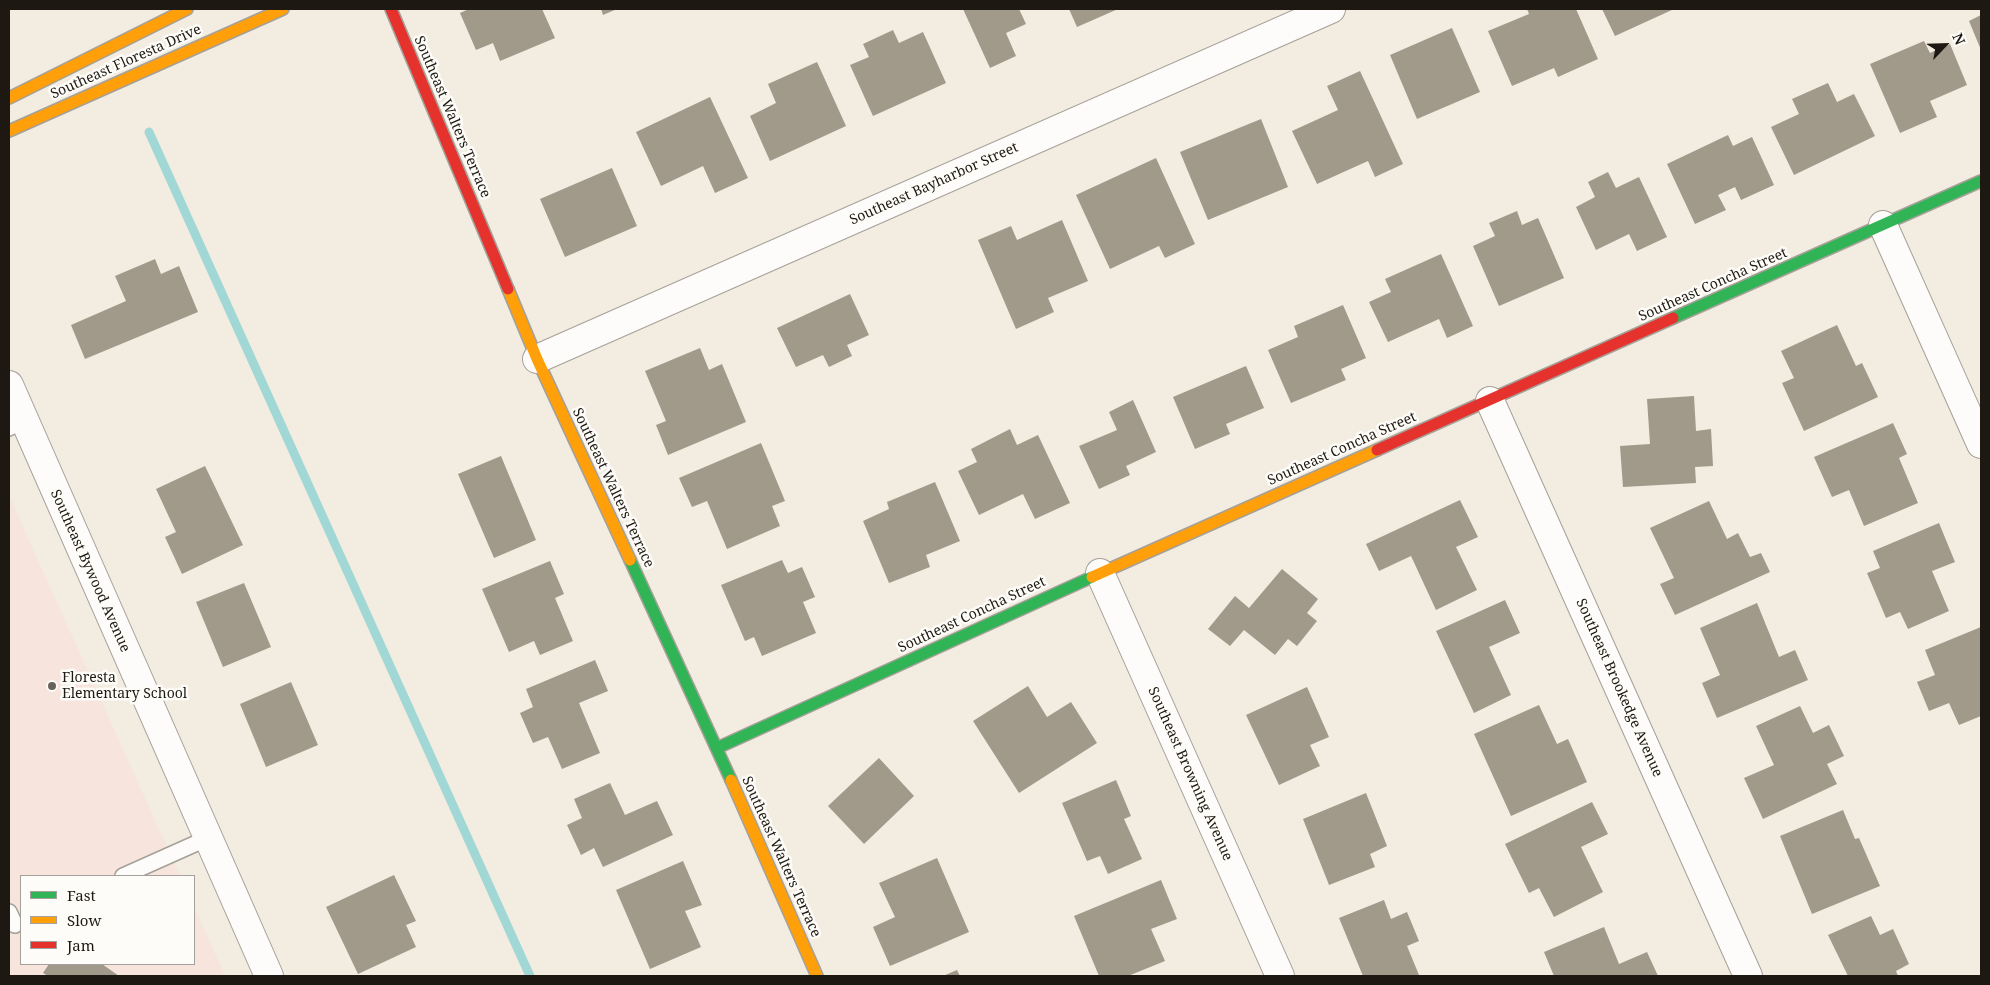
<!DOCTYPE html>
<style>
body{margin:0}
#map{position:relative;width:1990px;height:985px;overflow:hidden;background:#f2ece1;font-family:"Noto Serif",serif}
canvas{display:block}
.frame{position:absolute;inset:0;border:10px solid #1d1912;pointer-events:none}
.legend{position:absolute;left:20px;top:875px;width:175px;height:90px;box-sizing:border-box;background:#fefcf8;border:1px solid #a4a19c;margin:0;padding:6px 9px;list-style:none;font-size:15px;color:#1d1912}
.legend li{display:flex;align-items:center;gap:10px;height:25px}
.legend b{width:25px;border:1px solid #a4a19c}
.north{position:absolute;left:1920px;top:20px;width:50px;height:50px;-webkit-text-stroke:4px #fefcf8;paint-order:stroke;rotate:66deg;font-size:14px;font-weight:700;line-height:20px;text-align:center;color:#1d1912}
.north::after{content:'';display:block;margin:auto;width:18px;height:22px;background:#1d1912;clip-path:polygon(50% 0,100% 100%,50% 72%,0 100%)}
</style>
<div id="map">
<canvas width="1990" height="985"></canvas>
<div class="frame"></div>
<ul class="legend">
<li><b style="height:6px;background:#30b455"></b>Fast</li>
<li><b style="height:6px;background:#ff9f0a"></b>Slow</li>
<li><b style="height:6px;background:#e5322d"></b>Jam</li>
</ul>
<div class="north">N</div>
</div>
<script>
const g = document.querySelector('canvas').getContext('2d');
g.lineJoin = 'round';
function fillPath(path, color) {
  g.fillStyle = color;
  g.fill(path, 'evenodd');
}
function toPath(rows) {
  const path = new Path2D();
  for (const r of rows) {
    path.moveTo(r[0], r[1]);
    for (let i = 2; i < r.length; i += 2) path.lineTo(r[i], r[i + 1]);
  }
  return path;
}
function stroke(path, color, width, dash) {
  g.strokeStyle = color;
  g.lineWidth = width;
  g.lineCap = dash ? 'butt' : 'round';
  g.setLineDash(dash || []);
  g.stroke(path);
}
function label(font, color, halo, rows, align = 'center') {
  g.font = font + ' "Noto Serif",serif';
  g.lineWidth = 5;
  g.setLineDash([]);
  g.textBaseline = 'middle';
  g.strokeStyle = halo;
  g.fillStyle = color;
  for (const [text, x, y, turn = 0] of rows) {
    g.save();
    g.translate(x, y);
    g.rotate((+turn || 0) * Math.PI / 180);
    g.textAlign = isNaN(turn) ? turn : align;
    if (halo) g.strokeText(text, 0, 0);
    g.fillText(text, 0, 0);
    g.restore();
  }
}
const education = toPath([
 [9,496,180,876,21,876,21,964,194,964,194,907,225,976,9,976]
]);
const stream = toPath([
 [149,132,530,976]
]);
const building = toPath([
 [469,9,542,9,555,38,500,61,493,43,476,50,460,13],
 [601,9,617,9,603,15],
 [963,9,1019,9,1026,24,1006,33,1016,56,990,68],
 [1069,9,1118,9,1077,27],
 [1527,9,1576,9,1598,59,1558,77,1554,68,1512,86,1488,31,1529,14],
 [1602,9,1674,9,1615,36],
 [1981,15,1981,50,1969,21],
 [1452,28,1480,92,1417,119,1390,55],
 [893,30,899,43,923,32,946,83,873,116,850,65,869,57,863,44],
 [1924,41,1930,53,1950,44,1967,85,1930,101,1937,117,1900,133,1870,64],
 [817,62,846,126,770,161,750,116,776,103,768,84],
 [1360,71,1403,164,1375,177,1368,161,1317,184,1292,131,1338,110,1327,86],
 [1828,83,1837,102,1854,94,1875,136,1794,175,1771,127,1799,114,1792,99],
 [710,97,748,178,715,193,703,166,661,186,636,132],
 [1261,119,1288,187,1208,220,1180,152],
 [1728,135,1733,146,1752,137,1774,185,1741,200,1735,187,1718,195,1726,210,1695,224,1667,164],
 [1156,158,1195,244,1165,258,1159,246,1110,269,1076,195],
 [612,168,637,226,565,257,540,199],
 [1608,172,1616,188,1639,177,1667,237,1637,251,1629,234,1596,250,1576,207,1595,197,1588,182],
 [1517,211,1522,225,1538,218,1564,278,1499,306,1473,246,1495,236,1489,223],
 [1062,220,1088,281,1048,298,1054,312,1016,329,978,240,1011,226,1017,240],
 [1441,254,1473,326,1447,338,1439,319,1388,342,1369,302,1391,292,1385,279],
 [155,259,161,274,179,266,198,312,85,359,71,325,126,301,115,276],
 [850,294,869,335,847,345,852,356,829,367,823,355,796,367,777,328],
 [1343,305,1366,358,1341,369,1346,380,1291,403,1268,350,1298,337,1294,326],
 [1837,325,1856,366,1862,363,1878,397,1804,431,1782,383,1794,378,1781,351],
 [700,348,709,370,722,364,746,422,668,455,656,425,666,421,645,371],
 [1246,366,1264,408,1226,424,1230,434,1195,449,1173,397],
 [1694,396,1696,431,1711,429,1713,466,1695,467,1696,483,1623,487,1620,446,1650,444,1647,399],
 [1133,400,1156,452,1126,466,1130,475,1099,489,1079,446,1117,430,1109,412],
 [1893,423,1907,454,1899,458,1918,503,1864,526,1849,490,1832,497,1814,457],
 [1010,429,1017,445,1038,435,1070,503,1035,519,1023,494,979,515,958,471,977,462,971,449],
 [761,443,785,501,772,506,780,526,727,549,707,501,692,507,679,478],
 [501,456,536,540,494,558,458,474],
 [205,466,243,545,182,574,165,537,176,532,156,489],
 [935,482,960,541,926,555,930,567,889,583,863,521,889,509,887,502],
 [1460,500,1478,537,1456,547,1477,590,1436,610,1411,556,1379,571,1366,544],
 [1709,501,1727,539,1738,533,1750,557,1761,553,1770,572,1675,615,1660,584,1674,578,1650,528],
 [1939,523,1955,562,1932,571,1949,611,1908,629,1900,612,1886,618,1867,573,1880,568,1873,551],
 [782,560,788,573,802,567,815,597,803,602,816,633,762,656,754,637,745,641,721,585],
 [550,561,564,594,555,598,573,641,540,655,534,641,509,652,482,589],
 [1282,569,1318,599,1307,613,1317,621,1297,646,1288,639,1275,655,1244,630,1230,646,1208,629,1235,596,1249,608],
 [244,583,271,647,223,667,196,602],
 [1505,600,1520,633,1489,647,1511,695,1474,713,1436,631],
 [1757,603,1779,657,1795,650,1808,680,1717,718,1702,683,1720,675,1700,628],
 [1981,627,1981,716,1959,725,1949,703,1929,711,1917,682,1935,675,1925,650],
 [595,660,608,691,579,703,600,753,562,769,548,737,533,743,520,713,533,707,526,689],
 [291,682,318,745,266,767,240,704],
 [1028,686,1047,717,1071,702,1097,743,1019,793,973,721],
 [1307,687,1329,737,1310,745,1320,766,1279,785,1246,715],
 [1539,705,1557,744,1568,739,1587,782,1511,816,1474,734],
 [1800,706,1813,733,1829,725,1844,756,1827,764,1837,784,1763,819,1744,778,1774,765,1756,726],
 [879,758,914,796,864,844,828,806],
 [1116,780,1131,816,1124,819,1142,859,1108,874,1100,856,1087,861,1062,803],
 [610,783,625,815,657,801,673,835,603,867,594,848,581,855,567,825,582,818,574,799],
 [1366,793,1387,846,1370,854,1375,867,1329,885,1303,819],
 [1592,802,1608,834,1581,847,1603,892,1554,917,1539,888,1529,893,1505,844],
 [1843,810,1855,839,1859,838,1880,886,1812,914,1780,836],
 [937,858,969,932,890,966,873,927,895,917,879,883],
 [683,861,702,905,685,911,701,947,650,969,616,890],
 [394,875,416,921,406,925,416,947,358,974,326,907],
 [1161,880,1177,919,1151,929,1165,961,1128,976,1099,976,1074,916],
 [1384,900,1391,919,1407,912,1419,941,1407,946,1419,975,1363,976,1339,918],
 [1871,916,1880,935,1893,929,1909,964,1896,971,1898,976,1848,976,1828,935],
 [1604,927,1619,964,1647,952,1658,976,1554,976,1544,952],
 [49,964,102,964,119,976,48,976,43,973],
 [957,970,960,976,943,976]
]);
const lane = toPath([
 [9,428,23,420],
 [123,876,208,838],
 [9,912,15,925]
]);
const street = toPath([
 [1883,225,1981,444],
 [537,359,1331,9],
 [9,385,269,976],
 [1490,401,1748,976],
 [1100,573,1280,976]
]);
const fast = toPath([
 [1673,318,1981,181],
 [630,560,731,780],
 [717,748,1092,577]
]);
const slow = toPath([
 [9,98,187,9],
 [9,131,283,9],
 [508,289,537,359,630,560],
 [1092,577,1377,450],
 [731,780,817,976]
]);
const jam = toPath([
 [391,9,508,289],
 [1377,450,1673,318]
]);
const markers = [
 [52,686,5,"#68635a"]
];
const streetNames = [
 ["Southeast Floresta Drive",126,62,-24],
 ["Southeast Walters Terrace",452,117,67],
 ["Southeast Bayharbor Street",934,184,-24],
 ["Southeast Concha Street",1713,285,-24],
 ["Southeast Concha Street",1342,449,-24],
 ["Southeast Walters Terrace",613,488,65],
 ["Southeast Bywood Avenue",90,571,66],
 ["Southeast Concha Street",972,615,-25],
 ["Southeast Brookedge Avenue",1619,688,66],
 ["Southeast Browning Avenue",1190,774,66],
 ["Southeast Walters Terrace",781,857,66]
];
const poiNames = [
 ["Floresta",62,678],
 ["Elementary School",62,694]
];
fillPath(education, '#f6e4dd');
stroke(stream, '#a1d7d5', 9);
fillPath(building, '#a19a8a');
stroke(lane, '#a5a098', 18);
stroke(street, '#a5a098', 30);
stroke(fast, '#a5a098', 14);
stroke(slow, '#a5a098', 14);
stroke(jam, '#a5a098', 14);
stroke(lane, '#fdfcfa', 15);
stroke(street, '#fdfcfa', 28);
stroke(fast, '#30b455', 11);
stroke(slow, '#ff9f0a', 11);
stroke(jam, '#e5322d', 11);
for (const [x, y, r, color] of markers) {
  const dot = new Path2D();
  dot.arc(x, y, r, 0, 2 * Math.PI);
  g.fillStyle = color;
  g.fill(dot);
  stroke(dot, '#fefcf8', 2);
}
label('14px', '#1d1912', '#fefcf8', streetNames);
label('14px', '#1d1912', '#fefcf8', poiNames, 'left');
</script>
